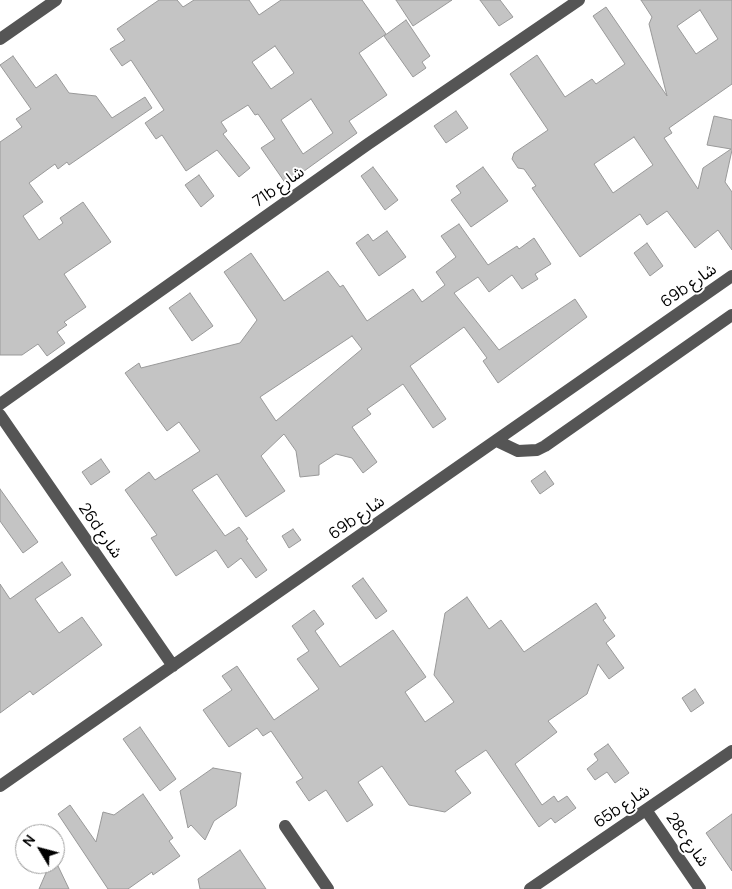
<!DOCTYPE html>
<meta charset="utf-8">
<style>
body{margin:0}
#map{position:relative;width:732px;height:889px;overflow:hidden;background:#fff;font-family:Manrope,sans-serif}
canvas{display:block}
.north{position:absolute;left:15px;top:824px;width:50px;height:50px;box-sizing:border-box;background:#fff;border:1px solid #999;border-radius:50%;rotate:307deg;font-size:14px;font-weight:700;line-height:20px;text-align:center;color:#000}
.north::after{content:'';display:block;margin:auto;width:18px;height:22px;background:#000;clip-path:polygon(50% 0,100% 100%,50% 72%,0 100%)}
</style>
<div id="map">
<canvas width="732" height="889"></canvas>
<div class="north">N</div>
</div>
<script>
const g = document.querySelector('canvas').getContext('2d');
g.lineJoin = 'round';
function fillPath(path, color) {
  g.fillStyle = color;
  g.fill(path, 'evenodd');
}
function toPath(rows) {
  const path = new Path2D();
  for (const r of rows) {
    path.moveTo(r[0], r[1]);
    for (let i = 2; i < r.length; i += 2) path.lineTo(r[i], r[i + 1]);
  }
  return path;
}
function stroke(path, color, width, dash) {
  g.strokeStyle = color;
  g.lineWidth = width;
  g.lineCap = dash ? 'butt' : 'round';
  g.setLineDash(dash || []);
  g.stroke(path);
}
function label(font, color, halo, rows, align = 'center') {
  g.font = font + ' Manrope,"Noto Sans Arabic",sans-serif';
  g.lineWidth = 4;
  g.setLineDash([]);
  g.textBaseline = 'middle';
  g.strokeStyle = halo;
  g.fillStyle = color;
  for (const [text, x, y, turn = 0] of rows) {
    g.save();
    g.translate(x, y);
    g.rotate((+turn || 0) * Math.PI / 180);
    g.textAlign = isNaN(turn) ? turn : align;
    if (halo) g.strokeText(text, 0, 0);
    g.fillText(text, 0, 0);
    g.restore();
  }
}
const building = toPath([
 [159,0,177,0,183,7,194,0,249,0,259,15,281,0,362,0,386,34,359,53,387,95,349,121,357,133,286,184,261,148,275,139,258,114,255,115,248,105,221,122,227,131,223,134,250,168,239,177,217,150,186,171,162,135,156,139,145,123,164,110,131,60,122,66,110,49,125,40,117,29,159,0],
 [275,46,294,73,271,89,252,62,275,46],
 [311,99,333,133,303,154,281,120,311,99],
 [396,0,452,0,413,26,396,0],
 [480,0,500,0,513,17,499,26,480,0],
 [641,0,732,0,732,84,669,128,672,133,664,138,698,189,703,168,731,149,707,145,714,116,732,120,732,150,725,182,732,192,732,250,718,230,695,248,667,211,647,225,640,214,580,257,532,188,536,186,524,169,518,168,512,159,514,153,548,130,510,74,537,55,565,97,592,79,596,84,625,64,593,16,606,7,667,96,649,24,652,17,641,0],
 [700,10,718,39,696,54,677,26,700,10],
 [634,137,653,165,613,193,594,164,634,137],
 [406,20,430,56,422,62,426,68,413,77,384,36,406,20],
 [13,56,36,88,56,74,69,93,96,96,112,118,145,97,152,108,69,165,67,162,58,169,55,164,29,183,43,202,23,216,39,240,63,223,60,218,83,202,111,242,64,274,86,307,64,322,67,325,57,332,65,343,47,356,38,344,22,355,0,355,0,142,22,127,16,119,31,109,0,65,13,56],
 [456,111,468,128,446,143,434,126,456,111],
 [373,167,398,200,385,210,361,176,373,167],
 [483,167,508,201,471,227,451,200,461,193,456,186,483,167],
 [199,175,214,196,201,207,185,185,199,175],
 [459,224,488,265,517,246,519,249,534,238,551,264,535,274,538,279,522,289,512,275,489,292,478,277,454,293,499,350,575,299,587,317,498,383,483,361,487,358,464,327,410,366,446,419,433,428,403,384,367,409,371,414,352,427,377,462,363,473,352,458,336,454,319,465,319,475,300,477,296,451,284,434,261,456,285,491,246,517,217,474,192,490,225,536,239,527,248,539,246,540,267,570,256,578,241,558,228,568,216,550,176,576,151,538,157,535,125,490,149,472,155,480,200,451,179,422,167,431,125,373,139,363,141,368,240,343,257,320,224,272,251,253,284,301,328,271,340,287,343,285,367,321,413,289,422,302,445,285,436,272,456,257,441,236,459,224],
 [352,336,362,349,276,421,260,397,352,336],
 [387,231,406,257,379,276,356,243,368,234,373,241,387,231],
 [647,243,663,266,650,276,634,253,647,243],
 [190,293,213,326,192,341,169,308,190,293],
 [101,459,110,472,91,485,82,472,101,459],
 [545,471,554,484,540,494,531,481,545,471],
 [0,489,38,542,23,553,0,521,0,489],
 [293,529,301,540,289,548,282,536,293,529],
 [62,562,71,575,35,599,59,633,82,617,102,645,33,695,30,691,0,713,0,584,10,599,62,562],
 [363,578,387,611,376,619,352,586,363,578],
 [467,597,489,629,501,620,524,652,596,603,606,618,603,620,615,636,606,643,624,668,609,679,598,664,587,694,548,721,557,732,515,764,542,805,554,796,558,802,567,796,576,808,555,823,551,818,539,827,486,750,455,771,471,793,445,812,409,805,382,766,358,782,373,805,347,822,326,790,309,801,296,782,303,778,271,731,263,736,257,728,229,747,203,710,232,690,222,676,237,666,274,720,319,689,297,659,309,651,292,626,314,610,324,624,315,631,340,667,393,630,426,677,405,692,425,722,454,702,434,675,445,613,467,597],
 [695,689,704,703,691,712,682,698,695,689],
 [140,727,176,779,160,791,123,739,140,727],
 [608,744,629,773,615,783,607,772,595,780,587,769,598,760,594,754,608,744],
 [213,768,241,773,236,806,214,821,205,840,191,825,188,828,180,791,213,768],
 [143,794,173,838,169,841,180,856,153,875,152,872,128,889,108,889,58,814,70,805,96,842,103,812,114,815,143,794],
 [732,814,732,871,706,833,732,814],
 [240,850,266,889,200,889,198,879,240,850],
 [49,866,58,866,69,889,39,889,49,866]
]);
const minor = toPath([
 [0,39,56,0],
 [0,404,368,144,579,0],
 [0,415,173,666],
 [497,441,518,451,537,450,545,446,732,315],
 [0,786,732,276],
 [646,810,700,889],
 [285,826,328,889],
 [530,889,732,751]
]);
const streetNames = [
 ["71b شارع",279,187,-35],
 ["69b شارع",689,286,-35],
 ["69b شارع",357,518,-35],
 ["26d شارع",100,531,55],
 ["65b شارع",622,807,-34],
 ["28c شارع",687,840,55]
];
fillPath(building, '#c4c4c4');
stroke(building, '#999', 1);
stroke(minor, '#555', 12);
label('16px', '#000', '#fff', streetNames);
</script>
